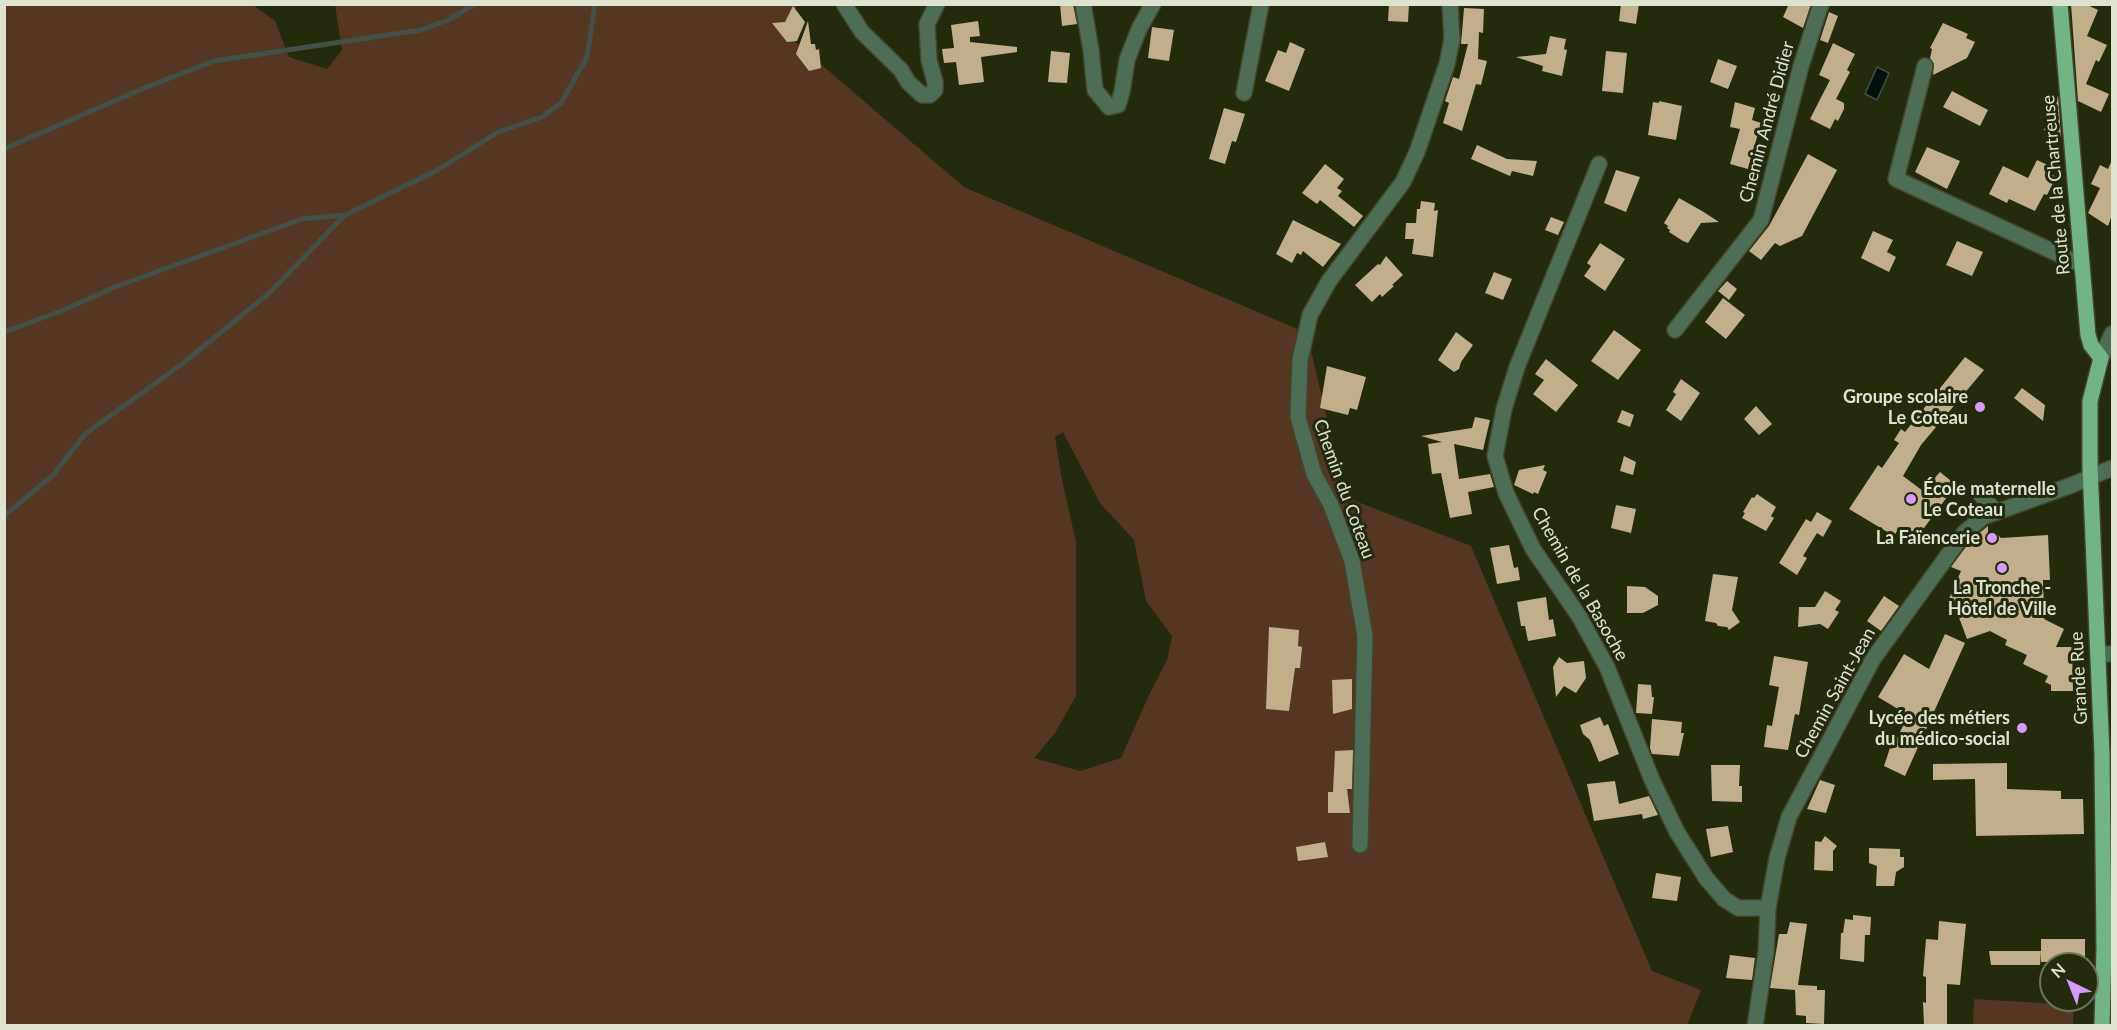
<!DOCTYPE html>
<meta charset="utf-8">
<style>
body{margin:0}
#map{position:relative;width:2117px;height:1030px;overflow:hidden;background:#242a0c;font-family:Lato,sans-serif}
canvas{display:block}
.frame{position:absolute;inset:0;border:6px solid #dee2d1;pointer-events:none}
.north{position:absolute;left:2039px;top:952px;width:60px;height:60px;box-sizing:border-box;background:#242a0c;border:2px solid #6e745b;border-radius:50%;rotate:317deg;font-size:16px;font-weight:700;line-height:24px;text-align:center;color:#dee2d1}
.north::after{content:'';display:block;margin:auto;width:21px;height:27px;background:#d89af8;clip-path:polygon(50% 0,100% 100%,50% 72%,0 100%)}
</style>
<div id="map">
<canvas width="2117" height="1030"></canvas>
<div class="frame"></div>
<div class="north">N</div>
</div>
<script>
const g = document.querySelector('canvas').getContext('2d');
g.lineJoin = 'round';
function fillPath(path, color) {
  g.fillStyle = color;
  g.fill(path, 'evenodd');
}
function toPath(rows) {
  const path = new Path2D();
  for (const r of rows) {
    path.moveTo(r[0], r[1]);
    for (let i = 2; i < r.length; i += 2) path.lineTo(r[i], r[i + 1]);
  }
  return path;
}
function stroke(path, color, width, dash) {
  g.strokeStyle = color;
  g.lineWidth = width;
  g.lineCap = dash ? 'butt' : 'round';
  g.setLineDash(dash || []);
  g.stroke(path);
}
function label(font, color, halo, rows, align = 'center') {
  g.font = font + ' Lato,sans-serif';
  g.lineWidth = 6;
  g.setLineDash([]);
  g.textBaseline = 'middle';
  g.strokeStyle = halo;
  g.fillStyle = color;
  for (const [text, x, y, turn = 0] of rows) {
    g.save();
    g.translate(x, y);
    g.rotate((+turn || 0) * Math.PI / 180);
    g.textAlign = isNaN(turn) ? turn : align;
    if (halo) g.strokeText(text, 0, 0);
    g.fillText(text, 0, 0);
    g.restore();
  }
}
const green = toPath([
 [5,4,253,5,275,21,289,57,327,69,342,50,335,5,797,5,787,35,964,187,1307,333,1345,497,1471,546,1652,971,1701,990,1687,1026,5,1026],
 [1063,432,1100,503,1134,540,1146,601,1172,636,1167,660,1149,695,1121,758,1080,771,1034,758,1055,733,1076,696,1076,542,1061,475,1055,437],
 [1974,999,2074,1005,2073,1025,1973,1025]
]);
const water = toPath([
 [1877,67,1889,73,1877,100,1865,94,1877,67]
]);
const stream = toPath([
 [4,149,142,89,214,61,421,30,448,20,475,4],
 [4,332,64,310,112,288,302,219,345,215],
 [4,516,53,475,85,434,182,364,268,294,345,215,436,171,498,132,542,117,561,103,587,57,595,4]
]);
const building = toPath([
 [1060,4,1073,4,1077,24,1062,26],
 [1389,4,1409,4,1408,22,1388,21],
 [1621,4,1639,4,1636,24,1619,21],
 [1789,4,1811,4,1803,28,1783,17],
 [2071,4,2085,4,2098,10,2087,36,2107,45,2099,62,2096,60,2086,84,2109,94,2101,112,2078,101],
 [793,6,805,22,797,41,787,42,772,23,785,22],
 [1464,8,1484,9,1483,33,1479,32,1478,59,1487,61,1481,85,1476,84,1462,131,1443,123,1449,103,1445,101,1453,77,1459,79,1468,44,1461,44],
 [1829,12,1838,16,1828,43,1820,40],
 [808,21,811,44,815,44,816,50,819,49,821,68,809,71,796,54],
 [978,21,980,36,970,37,970,42,1017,47,1017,52,981,57,984,82,959,85,956,62,944,63,942,49,954,48,951,25],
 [1943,23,1968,34,1966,38,1975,42,1967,58,1933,75,1934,64,1930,58,1932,49,1930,48],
 [1152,27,1174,30,1169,61,1148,58],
 [1550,36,1566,39,1564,49,1567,50,1562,76,1542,71,1543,66,1516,57,1546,54],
 [1290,42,1305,49,1289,91,1265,81,1278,50,1286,53],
 [1833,43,1855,54,1847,70,1850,72,1836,99,1844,103,1844,109,1838,121,1835,119,1830,129,1810,119,1830,80,1819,75],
 [1051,51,1070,53,1067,83,1048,82],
 [1606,51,1627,53,1623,93,1602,91],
 [1718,59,1737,66,1728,89,1710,82],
 [1952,91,1988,110,1980,126,1943,107],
 [2058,96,2061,137,2044,130],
 [1659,101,1682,106,1676,140,1648,135,1653,102,1659,103],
 [1735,102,1755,108,1752,120,1761,123,1748,169,1730,164,1740,129,1730,127],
 [1224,108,1245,114,1236,142,1232,141,1225,164,1209,159],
 [1477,145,1507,159,1537,161,1533,176,1512,171,1510,176,1471,159],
 [1927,147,1960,161,1947,189,1915,172],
 [1808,154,1837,170,1802,236,1780,246,1775,243,1761,260,1749,251,1769,226],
 [2037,160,2052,167,2049,173,2056,177,2047,195,2044,194,2035,211,2009,199,2007,203,1989,194,2003,166,2028,178],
 [2112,160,2112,215,2108,226,2088,213,2100,188,2091,184,2100,165,2108,169],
 [1325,164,1344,179,1337,188,1342,191,1338,196,1363,216,1354,227,1320,200,1317,204,1302,193],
 [1616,170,1640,177,1626,212,1604,203],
 [1679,198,1702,211,1719,222,1701,223,1688,243,1683,241,1669,232,1670,230,1667,228,1668,226,1664,223],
 [1421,201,1435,203,1434,211,1438,210,1433,257,1412,254,1414,239,1405,239,1406,223,1416,223,1417,209,1420,209],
 [1551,217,1564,222,1558,235,1545,230],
 [1293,220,1341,244,1323,267,1303,251,1301,255,1297,253,1292,263,1276,254],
 [1873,231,1893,240,1887,252,1896,257,1889,272,1861,258],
 [1957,241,1983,252,1972,276,1946,265],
 [1600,243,1625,259,1605,291,1584,276,1591,266,1587,263],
 [1386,256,1403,275,1392,285,1394,286,1382,297,1380,294,1372,302,1355,285,1378,264,1380,265],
 [1494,272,1512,279,1503,300,1485,293],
 [1727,281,1737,289,1729,300,1718,291],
 [1723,298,1745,315,1726,339,1705,322],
 [1614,330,1641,350,1618,380,1591,361],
 [1456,332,1473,345,1461,362,1459,369,1454,372,1438,360],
 [1965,357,1984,370,1921,445,1903,476,1923,491,1940,472,1956,485,1924,528,1911,542,1897,531,1894,536,1849,509,1878,465,1882,468,1899,443,1894,440,1901,429,1905,432],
 [1546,359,1578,385,1556,412,1533,394,1544,380,1535,374],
 [1327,366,1366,377,1357,410,1350,408,1348,415,1320,408],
 [1681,379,1700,393,1681,421,1666,410,1676,394,1673,392],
 [2022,388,2045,405,2043,421,2014,398],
 [1756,406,1772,424,1759,435,1744,419],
 [1622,410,1634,415,1630,427,1617,422],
 [1475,417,1490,420,1483,450,1454,444,1459,479,1490,474,1494,487,1468,492,1472,514,1450,518,1441,473,1432,474,1428,444,1442,442,1421,436,1472,428],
 [1624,456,1636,462,1633,475,1620,471],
 [1545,465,1543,470,1547,472,1538,494,1534,492,1533,494,1514,485,1519,470],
 [1757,494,1776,507,1771,516,1774,518,1766,531,1742,518,1745,513,1743,512,1752,497,1754,498],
 [1616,505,1636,509,1631,533,1611,528],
 [1817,512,1832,521,1823,537,1817,533,1803,556,1807,558,1797,575,1779,563,1806,519,1811,522],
 [1988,526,1988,533,1996,533,2001,538,2048,535,2050,580,2043,580,2044,609,2048,611,2044,619,2064,629,2056,647,2072,647,2073,691,2051,691,2051,685,2045,682,2048,676,2023,664,2027,655,2005,645,2007,640,1990,631,1967,639,1954,604,1948,601,1961,571,1951,567,1971,540],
 [1509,545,1514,568,1518,567,1520,580,1497,584,1490,548],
 [1713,574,1738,577,1732,610,1740,622,1729,630,1727,627,1718,626,1716,623,1705,621],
 [1627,586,1645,587,1658,596,1658,605,1643,613,1627,613],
 [1825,591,1841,601,1835,610,1839,612,1828,629,1820,624,1798,627,1799,607,1815,607],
 [1884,596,1899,606,1881,631,1867,621],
 [1546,597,1549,620,1553,619,1556,636,1528,641,1525,626,1521,626,1517,602],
 [1269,627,1299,630,1298,646,1302,647,1300,668,1295,668,1289,711,1266,709],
 [1945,634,1965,643,1905,776,1884,766,1890,748,1892,749,1908,715,1878,697,1904,654,1929,669],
 [1774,656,1808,662,1799,715,1795,714,1788,750,1764,747,1767,725,1772,726,1779,687,1769,685],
 [1559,657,1567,663,1584,661,1586,678,1576,693,1564,686,1556,697,1553,667],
 [1352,679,1352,709,1333,714,1332,680],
 [1638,684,1651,685,1652,697,1654,697,1652,714,1636,713],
 [1600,717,1604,726,1608,724,1619,754,1599,762,1590,740,1583,734,1580,725],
 [1652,719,1682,722,1681,733,1684,733,1679,756,1652,754,1650,748],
 [1353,750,1352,789,1347,789,1350,813,1328,813,1328,792,1333,792,1335,751],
 [2007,763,2007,789,2061,791,2061,799,2083,799,2084,834,1976,836,1975,779,1933,780,1933,764],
 [1711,765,1740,765,1739,786,1742,786,1742,802,1712,801],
 [1820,780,1835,785,1826,813,1807,809],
 [1615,781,1619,804,1649,796,1658,815,1643,819,1642,814,1594,821,1587,784],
 [1728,826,1733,852,1711,857,1706,829],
 [1825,836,1837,846,1833,851,1833,871,1814,870,1815,841,1821,842],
 [1325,842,1328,857,1298,861,1296,847],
 [1869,848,1900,849,1900,857,1904,857,1904,867,1896,872,1894,886,1876,886,1877,866,1869,863],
 [1656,873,1681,877,1677,901,1652,898],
 [1853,915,1871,917,1870,935,1865,935,1864,962,1840,959,1841,933,1843,933,1845,919,1853,920],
 [1939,921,1966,924,1960,985,1947,984,1947,1026,1924,1026,1923,1002,1926,1003,1926,977,1923,976,1926,939,1938,940],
 [1790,922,1807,924,1798,985,1817,986,1817,990,1825,990,1824,1024,1806,1023,1806,1016,1796,1015,1795,990,1770,988,1779,934,1787,934],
 [2041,939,2085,939,2085,962,2041,962],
 [1989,951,2041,951,2040,965,1991,965],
 [1730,955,1755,958,1752,980,1726,978]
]);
const minor = toPath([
 [844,4,862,32,901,70,908,82,922,95,930,95,935,90,935,82,929,60,927,24,937,4],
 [1083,4,1091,50,1095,90,1109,107,1118,105,1122,92,1127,60,1139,29,1153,4],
 [1925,66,1896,179,2082,265],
 [1244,93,1261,4],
 [1599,164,1517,367,1504,409,1495,456,1506,493,1533,549,1579,616,1607,667,1652,780,1677,832,1706,878,1724,899,1738,908,1768,908],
 [1675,330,1761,220,1801,66,1821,4],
 [2101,358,2112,334],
 [1981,495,1996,512],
 [2098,654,2112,654],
 [1360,845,1365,636,1352,561,1331,505,1314,474,1298,417,1300,360,1310,315,1329,281,1403,182,1417,152,1447,64,1452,39,1450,4],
 [1755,1026,1766,952,1768,908,1777,858,1789,817,1873,659,1964,533,1983,517,2072,485,2112,468]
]);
const major = toPath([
 [2060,4,2088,335,2091,345,2101,358,2090,401,2090,467,2102,754,2104,949,2102,1026]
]);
const markers = [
 [1980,407,6,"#d89af8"],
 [1911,499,6,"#d89af8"],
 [1992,538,6,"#d89af8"],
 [2002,568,6,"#d89af8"],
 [2022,728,6,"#d89af8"]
];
const streetNames = [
 ["Chemin André Didier",1767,122,-75],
 ["Route de la Chartreuse",2056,185,-95],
 ["Chemin du Coteau",1344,489,70],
 ["Chemin de la Basoche",1580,584,60],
 ["Grande Rue",2079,678,-93],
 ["Chemin Saint-Jean",1835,693,-61]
];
const poiNames = [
 ["Groupe scolaire",1968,397],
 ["Le Coteau",1968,418],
 ["École maternelle",1923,489,"left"],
 ["Le Coteau",1923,510,"left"],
 ["La Faïencerie",1980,538],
 ["La Tronche -",2002,588,"center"],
 ["Hôtel de Ville",2002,609,"center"],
 ["Lycée des métiers",2010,718],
 ["du médico-social",2010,739]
];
fillPath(green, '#543623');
fillPath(water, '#00110e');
stroke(water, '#435048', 1.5);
stroke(stream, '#435048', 5);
fillPath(building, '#c0af8a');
stroke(minor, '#42472c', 18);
stroke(major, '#42472c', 18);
stroke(minor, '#4e6d56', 15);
stroke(major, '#72b484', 15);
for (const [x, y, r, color] of markers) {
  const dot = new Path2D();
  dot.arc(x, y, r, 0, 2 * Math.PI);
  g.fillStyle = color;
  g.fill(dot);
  stroke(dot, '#242a0c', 2);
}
label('18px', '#dee2d1', '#242a0c', streetNames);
label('bold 18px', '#dee2d1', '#242a0c', poiNames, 'right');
</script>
